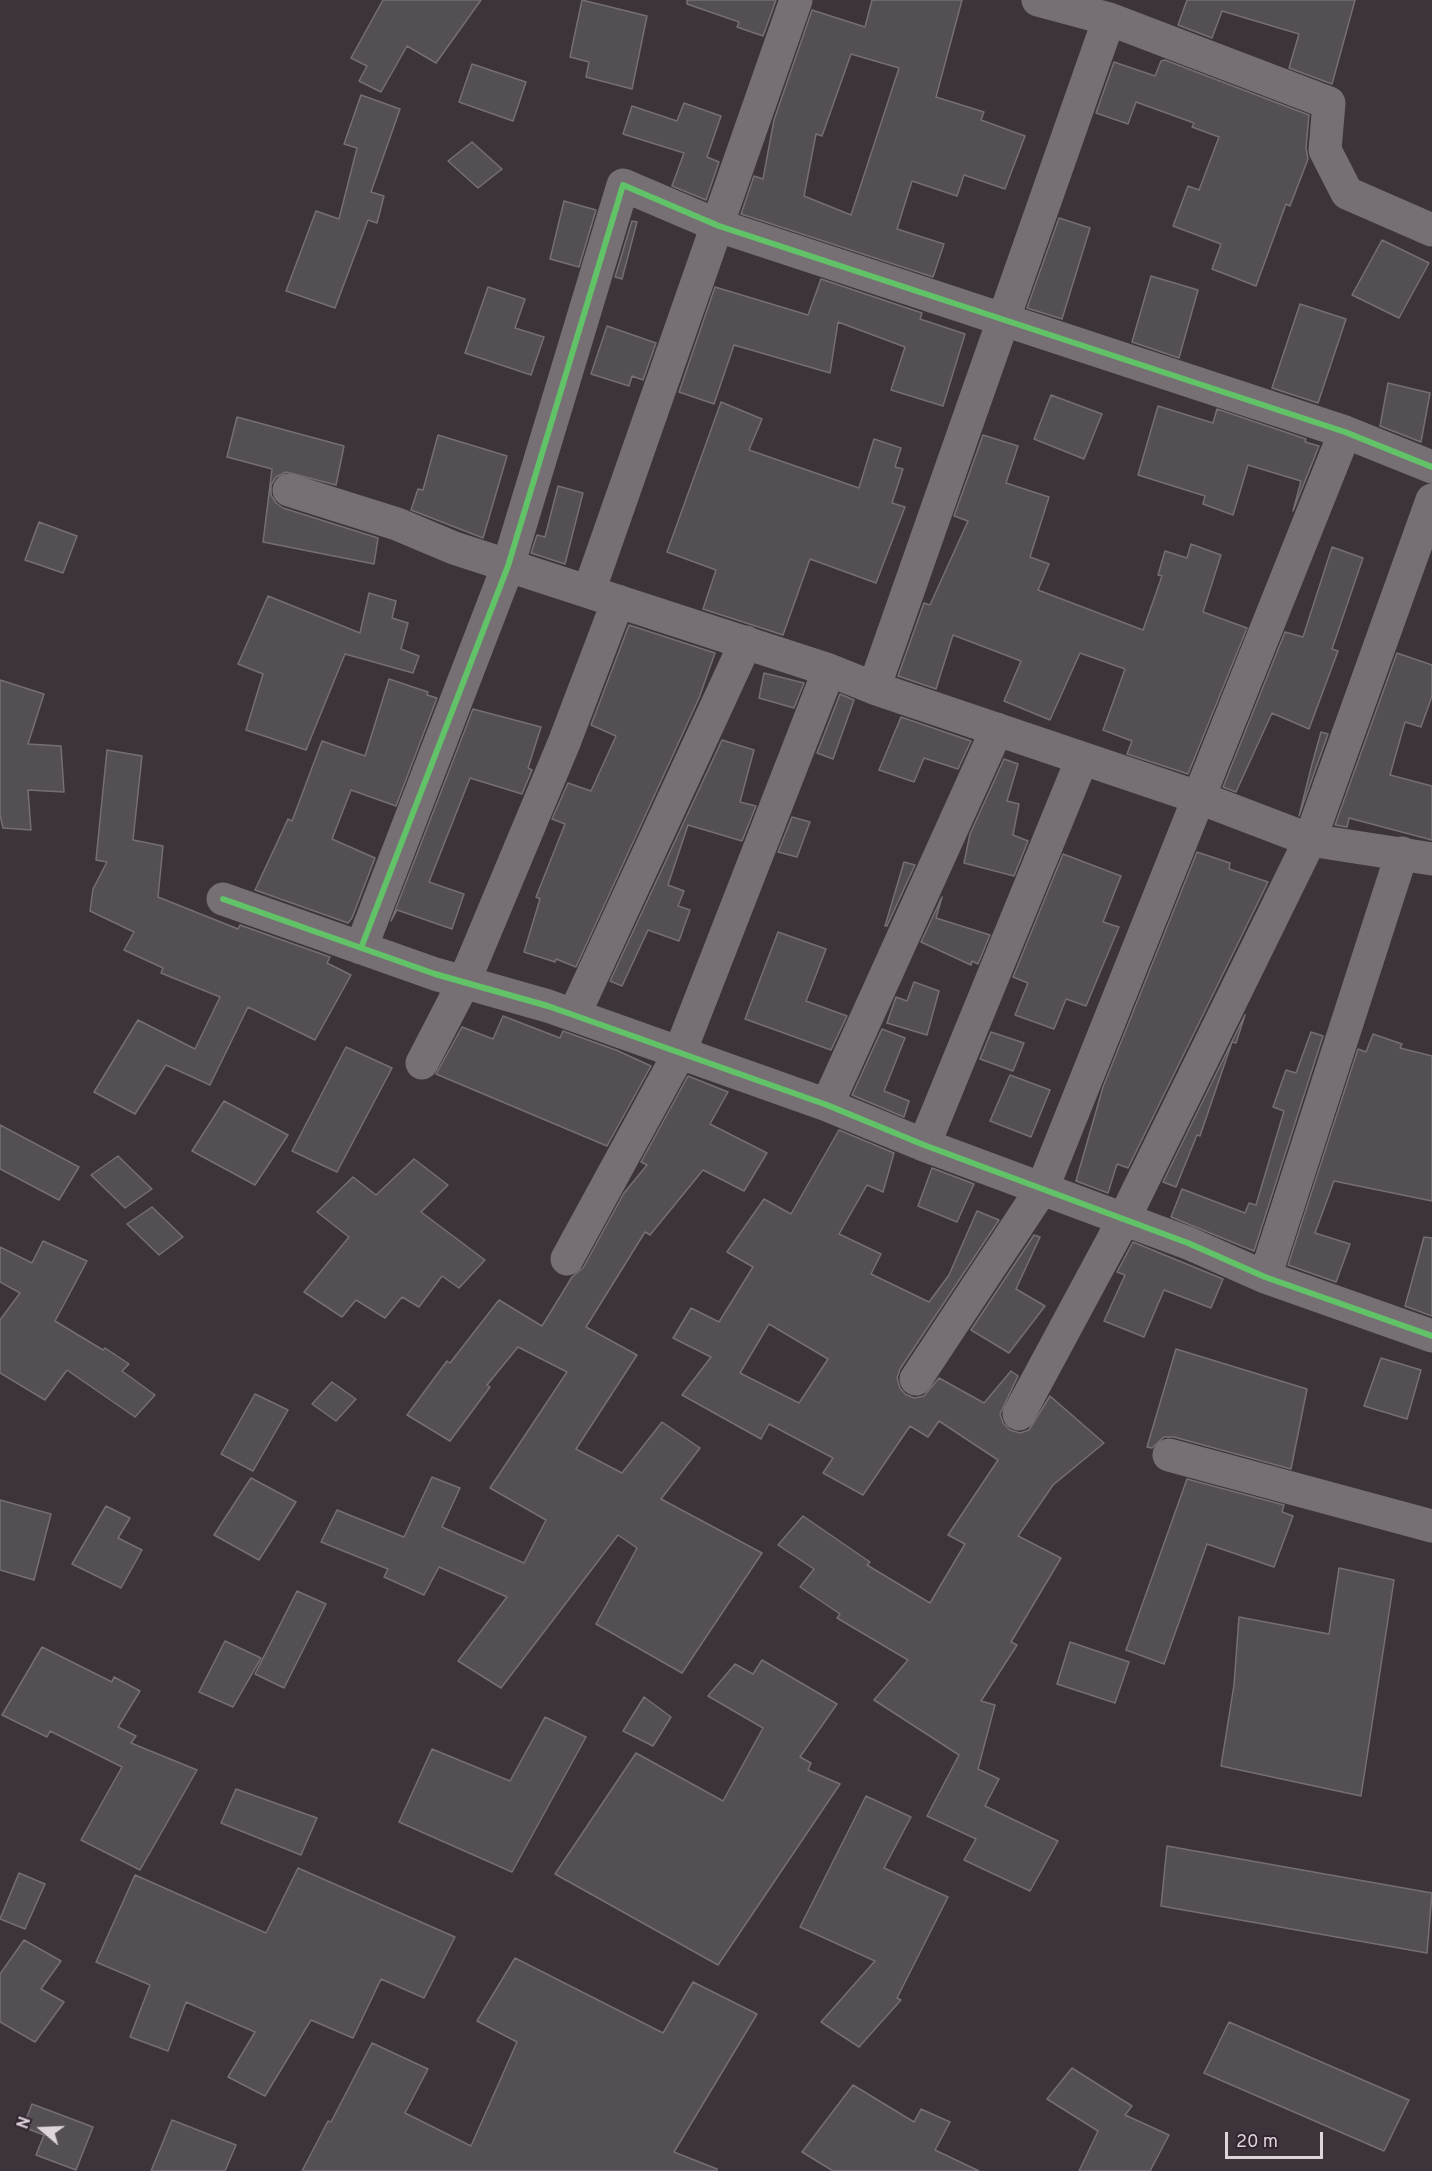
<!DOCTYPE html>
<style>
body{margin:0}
#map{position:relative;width:1432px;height:2171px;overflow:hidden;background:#3c343a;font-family:Overpass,sans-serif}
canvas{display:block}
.north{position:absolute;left:12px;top:2099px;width:60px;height:60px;-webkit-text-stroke:4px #342630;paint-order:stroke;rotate:289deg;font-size:16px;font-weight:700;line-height:24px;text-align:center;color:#ded5dc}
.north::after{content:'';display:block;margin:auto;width:21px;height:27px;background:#ded5dc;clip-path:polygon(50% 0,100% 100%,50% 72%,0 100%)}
.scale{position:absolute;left:1225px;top:2132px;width:98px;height:27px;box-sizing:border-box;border:3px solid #ded5dc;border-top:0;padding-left:8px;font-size:18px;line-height:21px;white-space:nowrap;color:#ded5dc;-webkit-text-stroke:4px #342630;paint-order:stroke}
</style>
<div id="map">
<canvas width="1432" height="2171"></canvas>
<div class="north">N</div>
<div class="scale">20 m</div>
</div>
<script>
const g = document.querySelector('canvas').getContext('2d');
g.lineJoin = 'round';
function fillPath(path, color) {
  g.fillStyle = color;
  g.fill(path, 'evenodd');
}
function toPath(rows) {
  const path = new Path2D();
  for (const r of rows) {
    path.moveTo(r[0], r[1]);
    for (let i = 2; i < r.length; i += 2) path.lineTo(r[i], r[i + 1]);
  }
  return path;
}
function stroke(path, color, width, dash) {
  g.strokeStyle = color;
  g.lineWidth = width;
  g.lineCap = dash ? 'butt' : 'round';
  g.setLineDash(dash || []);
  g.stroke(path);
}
const building = toPath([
 [383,0,481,0,436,63,407,46,381,92,359,81,367,66,351,58,383,0],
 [582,0,647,16,632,89,586,77,589,62,570,57,582,0],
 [687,0,776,0,763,36,737,27,739,22,687,4,687,0],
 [872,0,962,0,936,97,984,112,981,120,1025,136,1005,189,964,175,957,196,912,181,897,229,944,244,933,277,741,214,754,176,763,179,774,120,812,10,865,27,872,0],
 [851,54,899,68,851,215,804,196,816,134,822,136,851,54],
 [1187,0,1355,0,1332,84,1289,68,1299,34,1222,11,1212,38,1178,25,1187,0],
 [1165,60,1309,115,1306,148,1308,159,1290,206,1286,204,1256,286,1212,269,1221,244,1173,226,1188,186,1199,190,1219,137,1192,127,1194,123,1136,102,1128,124,1096,113,1114,62,1155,76,1161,61,1165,60],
 [472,64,526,82,513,121,459,102,472,64],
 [361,95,400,109,371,192,384,196,377,223,368,220,335,308,286,291,316,211,339,219,357,148,344,144,361,95],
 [684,103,721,116,707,157,719,162,706,200,672,186,684,153,623,134,632,106,677,121,684,103],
 [472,142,502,169,478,188,448,161,472,142],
 [564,201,596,210,579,267,550,259,564,201],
 [1059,218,1090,228,1062,319,1027,308,1059,218],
 [632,221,637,222,622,279,615,277,632,221],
 [1382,240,1429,263,1399,318,1352,295,1382,240],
 [1151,276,1198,290,1179,358,1132,342,1151,276],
 [821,279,922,313,920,319,965,334,943,406,891,390,905,347,838,322,830,373,734,345,714,404,679,392,715,287,808,315,821,279],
 [488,287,525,299,515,328,544,337,531,375,465,353,488,287],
 [1300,304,1346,319,1318,403,1272,388,1300,304],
 [607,326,656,343,643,380,632,376,629,386,591,374,607,326],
 [1388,383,1430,393,1421,442,1380,426,1388,383],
 [1051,395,1102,414,1084,459,1034,439,1051,395],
 [721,402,762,419,749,450,859,488,874,439,901,448,895,467,903,469,892,503,905,507,876,583,810,559,783,635,703,609,716,570,667,552,721,402],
 [1158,406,1213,423,1217,409,1306,439,1305,442,1319,446,1293,511,1301,481,1248,465,1233,515,1203,504,1205,496,1138,475,1158,406],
 [237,417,344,446,336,485,286,472,276,477,271,485,271,495,276,503,283,508,378,538,374,564,263,542,272,469,227,457,237,417],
 [438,435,507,456,483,538,411,510,418,489,423,490,438,435],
 [983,435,1018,446,1006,483,1049,497,1030,557,1049,564,1038,590,1143,630,1162,576,1158,575,1165,551,1187,558,1191,544,1221,555,1203,612,1247,628,1188,774,1127,754,1132,741,1103,730,1125,669,1080,653,1050,720,1004,701,1021,661,953,635,936,689,898,676,924,603,930,605,968,521,954,516,983,435],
 [558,486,583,493,565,564,531,553,537,535,545,537,558,486],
 [39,522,77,536,63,573,25,560,39,522],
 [1332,547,1363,558,1332,649,1338,651,1309,729,1272,713,1236,792,1223,787,1285,632,1303,637,1332,547],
 [369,593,396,601,392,618,408,623,401,649,419,656,413,673,345,654,306,750,246,730,263,674,238,664,268,596,360,633,369,593],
 [629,625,715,653,699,698,576,967,556,959,555,962,524,952,540,899,536,897,565,824,552,819,568,783,591,791,616,736,591,725,629,625],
 [1397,653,1432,665,1432,696,1421,727,1405,722,1390,775,1432,786,1432,840,1349,818,1347,827,1335,825,1397,653],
 [764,673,804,683,794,708,759,698,764,673],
 [389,679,428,692,427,695,437,698,396,806,351,790,332,839,375,858,352,918,348,923,255,890,288,819,292,821,322,741,365,756,389,679],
 [0,680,44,694,28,744,61,746,64,792,28,790,31,830,3,828,0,815,0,680],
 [840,694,854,700,833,759,817,753,840,694],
 [473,709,541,727,528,768,532,770,522,794,470,778,429,882,464,894,452,929,397,910,391,921,473,709],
 [901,717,971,741,958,769,924,758,914,782,879,770,901,717],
 [1321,732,1328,734,1299,816,1311,768,1321,732],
 [722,740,754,750,740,802,756,806,742,841,688,825,668,885,684,891,678,906,690,910,679,941,648,930,622,986,610,981,722,740],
 [107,750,142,756,133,840,163,846,158,897,238,929,240,925,330,957,327,963,351,975,315,1040,248,1007,210,1085,166,1065,135,1114,94,1092,138,1020,195,1049,220,997,161,973,163,968,124,950,134,932,90,911,93,889,107,862,96,860,107,750],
 [1004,759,1018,764,1007,801,1019,804,1013,835,1028,841,1014,876,964,863,970,834,1004,759],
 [792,817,810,822,797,857,778,852,792,817],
 [1197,852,1230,863,1229,869,1268,882,1128,1168,1117,1164,1108,1193,1076,1181,1103,1087,1197,852],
 [1063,854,1121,876,1103,922,1119,927,1086,1006,1066,999,1054,1029,1015,1015,1028,983,1013,977,1063,854],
 [904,862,915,865,887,926,885,926,904,862],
 [942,897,936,918,990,935,978,964,972,961,971,965,921,942,942,897],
 [778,932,826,949,806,1001,847,1016,831,1050,745,1019,778,932],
 [914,982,939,991,927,1035,887,1023,896,997,907,1001,914,982],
 [1245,1015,1236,1043,1232,1042,1200,1136,1197,1135,1176,1187,1163,1182,1245,1015],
 [503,1016,560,1038,563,1031,616,1050,651,1066,607,1146,436,1074,462,1027,493,1039,503,1016],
 [882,1029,905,1038,884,1091,909,1101,904,1117,852,1095,882,1029],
 [991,1032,1024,1043,1013,1071,980,1059,991,1032],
 [1311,1032,1323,1036,1254,1251,1171,1217,1182,1189,1245,1213,1249,1203,1256,1205,1284,1111,1273,1107,1286,1070,1296,1073,1311,1032],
 [1373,1034,1402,1044,1400,1048,1432,1056,1432,1201,1334,1181,1315,1233,1350,1244,1336,1282,1288,1265,1358,1049,1366,1052,1373,1034],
 [346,1047,392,1068,337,1172,292,1151,346,1047],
 [1010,1075,1050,1090,1031,1137,990,1121,1010,1075],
 [688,1076,728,1092,710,1124,767,1153,744,1191,703,1170,650,1235,645,1232,586,1327,637,1355,576,1449,622,1473,662,1422,700,1448,661,1499,762,1553,682,1673,596,1624,637,1548,618,1535,501,1688,458,1661,507,1597,439,1567,424,1595,384,1577,388,1569,321,1542,337,1510,404,1537,432,1477,460,1488,442,1527,524,1563,546,1520,490,1488,567,1372,518,1347,487,1385,490,1387,450,1441,407,1415,447,1361,450,1363,499,1300,542,1326,572,1277,583,1268,624,1193,647,1165,641,1162,688,1076],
 [224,1101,288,1135,255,1185,192,1151,224,1101],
 [0,1125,79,1167,59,1200,0,1169,0,1125],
 [839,1130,894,1153,883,1192,867,1185,839,1234,881,1254,871,1274,929,1302,949,1275,977,1211,999,1220,900,1369,897,1378,900,1388,905,1394,914,1398,924,1396,939,1378,984,1403,1011,1371,1018,1376,1000,1414,1003,1423,1010,1430,1020,1433,1029,1430,1050,1396,1104,1443,1053,1485,1018,1536,1061,1558,1011,1642,1017,1645,981,1701,995,1705,978,1769,999,1779,985,1806,1058,1841,1030,1891,964,1860,976,1839,927,1816,959,1755,874,1700,908,1660,837,1618,840,1614,800,1587,814,1569,778,1545,803,1516,870,1562,867,1565,930,1603,965,1544,948,1535,998,1460,939,1421,928,1437,910,1426,863,1495,823,1473,833,1458,769,1424,761,1439,682,1395,711,1357,673,1338,691,1308,719,1322,753,1267,727,1252,764,1199,791,1214,839,1130],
 [769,1324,828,1359,799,1403,740,1373,769,1324],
 [118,1156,152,1189,125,1208,91,1175,118,1156],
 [414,1159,448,1185,421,1212,485,1260,459,1288,442,1276,419,1307,402,1297,385,1318,356,1300,342,1317,304,1292,349,1237,317,1212,353,1177,376,1195,414,1159],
 [932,1168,974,1184,957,1222,918,1206,932,1168],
 [152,1207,183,1237,159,1255,127,1224,152,1207],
 [1034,1235,1040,1237,1016,1289,1045,1306,1009,1353,971,1330,1034,1235],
 [1424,1237,1432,1238,1432,1316,1405,1306,1424,1237],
 [43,1241,87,1261,55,1321,103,1350,105,1348,129,1364,122,1371,155,1395,135,1417,67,1370,45,1400,0,1373,0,1320,20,1293,0,1282,0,1247,32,1263,43,1241],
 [1133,1242,1223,1279,1211,1308,1164,1290,1144,1337,1104,1321,1125,1275,1117,1272,1133,1242],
 [1176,1349,1307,1389,1291,1469,1174,1437,1164,1437,1152,1448,1147,1447,1176,1349],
 [1381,1358,1421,1370,1407,1419,1364,1406,1381,1358],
 [332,1382,356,1399,336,1421,312,1404,332,1382],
 [255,1394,288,1410,253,1471,221,1454,255,1394],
 [251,1478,296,1502,259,1560,214,1535,251,1478],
 [1187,1479,1284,1505,1282,1512,1293,1516,1274,1567,1207,1544,1164,1664,1126,1650,1187,1479],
 [0,1500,51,1514,34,1580,0,1570,0,1500],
 [106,1506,130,1518,118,1538,142,1550,121,1588,72,1564,106,1506],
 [1339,1568,1394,1580,1361,1796,1221,1766,1234,1685,1239,1617,1329,1634,1339,1568],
 [297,1591,326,1604,284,1688,255,1674,297,1591],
 [225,1641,261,1658,233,1707,199,1692,225,1641],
 [1070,1642,1129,1662,1115,1703,1057,1684,1070,1642],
 [42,1647,112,1682,114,1677,140,1691,118,1727,136,1736,131,1743,197,1770,140,1870,81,1840,122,1767,50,1731,47,1737,2,1715,42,1647],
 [762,1660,837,1704,800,1757,811,1763,808,1770,840,1784,718,1965,555,1874,636,1753,723,1801,763,1728,708,1696,735,1664,753,1674,762,1660],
 [644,1697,671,1717,653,1746,623,1731,644,1697],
 [545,1717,586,1737,512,1872,399,1822,432,1749,510,1781,545,1717],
 [236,1789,317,1818,301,1855,221,1823,236,1789],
 [866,1796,911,1817,884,1868,948,1897,897,1998,901,2000,859,2047,821,2022,875,1961,800,1927,866,1796],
 [1167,1846,1432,1893,1427,1953,1161,1906,1167,1846],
 [298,1868,455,1937,424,1998,381,1979,353,2038,311,2020,265,2096,228,2077,255,2032,186,2002,168,2051,130,2037,150,1985,96,1962,135,1875,266,1933,298,1868],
 [19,1873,45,1884,25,1929,0,1919,19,1873],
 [24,1940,61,1961,41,1989,64,2002,35,2042,0,2022,0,1974,24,1940],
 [515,1958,663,2033,693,1982,757,2014,674,2152,717,2169,717,2171,302,2171,328,2121,331,2122,372,2043,428,2069,405,2113,471,2146,517,2042,477,2021,515,1958],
 [1229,2022,1409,2100,1384,2151,1204,2073,1229,2022],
 [1072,2068,1132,2106,1125,2115,1169,2135,1150,2171,1079,2171,1098,2131,1047,2099,1072,2068],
 [853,2085,914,2122,921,2109,950,2122,935,2150,979,2171,833,2171,802,2152,853,2085],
 [32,2104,93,2127,76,2170,36,2155,44,2135,23,2127,32,2104],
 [172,2120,236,2145,225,2171,151,2171,172,2120]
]);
const minor = toPath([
 [1038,0,1109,19,1329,103,1325,150,1347,193,1432,230],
 [289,490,397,524,454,548,829,670,874,688,1200,798,1310,840,1432,859],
 [589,591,796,0],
 [874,688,1109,19],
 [223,899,435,974,548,1006,827,1105,924,1145,1188,1243,1265,1277,1432,1336],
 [361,948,508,566,623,185,719,226,1345,432,1432,467],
 [574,1015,746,642],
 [422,1063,464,982,564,743,618,601],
 [827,1105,997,729],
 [924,1145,1082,759],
 [567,1259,680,1052,829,670],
 [1265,1277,1402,853],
 [916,1379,1043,1187,1345,432],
 [1019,1414,1124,1219,1310,840,1432,500],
 [1169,1455,1432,1526]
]);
const cycleway = toPath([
 [223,899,435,974,548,1006,827,1105,924,1145,1188,1243,1265,1277,1432,1336],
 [361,948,508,566,623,185,719,226,1345,432,1432,467]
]);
fillPath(building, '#534f54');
stroke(building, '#756f75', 1.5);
stroke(minor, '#767074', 33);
stroke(cycleway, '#61c268', 6);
</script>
